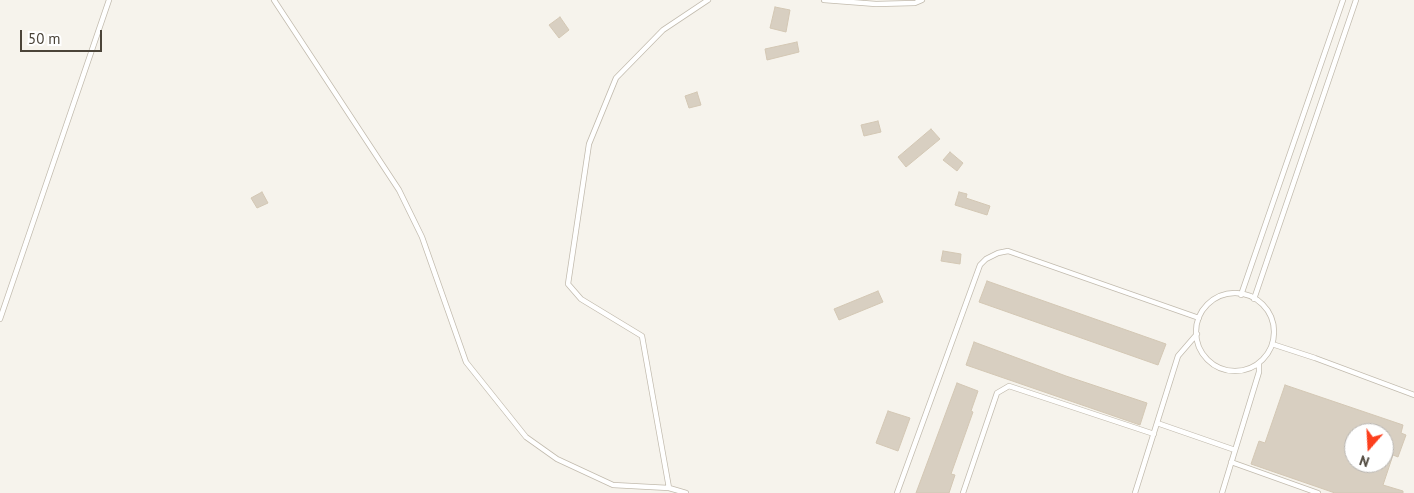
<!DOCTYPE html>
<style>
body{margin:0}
#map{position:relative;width:1414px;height:493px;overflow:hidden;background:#f6f3ec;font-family:"PT Sans",sans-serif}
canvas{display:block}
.north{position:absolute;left:1344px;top:423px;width:50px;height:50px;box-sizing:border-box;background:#fff;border:1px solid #b7b4b0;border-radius:50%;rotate:199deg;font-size:14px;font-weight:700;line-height:20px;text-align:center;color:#4b4439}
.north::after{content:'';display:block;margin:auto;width:18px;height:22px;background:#fc3f1d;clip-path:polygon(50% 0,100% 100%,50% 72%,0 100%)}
.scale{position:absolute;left:20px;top:30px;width:82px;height:22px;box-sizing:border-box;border:2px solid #4b4439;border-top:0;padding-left:6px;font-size:15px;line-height:18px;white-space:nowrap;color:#4b4439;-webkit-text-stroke:4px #fff;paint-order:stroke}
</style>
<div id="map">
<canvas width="1414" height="493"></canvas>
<div class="north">N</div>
<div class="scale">50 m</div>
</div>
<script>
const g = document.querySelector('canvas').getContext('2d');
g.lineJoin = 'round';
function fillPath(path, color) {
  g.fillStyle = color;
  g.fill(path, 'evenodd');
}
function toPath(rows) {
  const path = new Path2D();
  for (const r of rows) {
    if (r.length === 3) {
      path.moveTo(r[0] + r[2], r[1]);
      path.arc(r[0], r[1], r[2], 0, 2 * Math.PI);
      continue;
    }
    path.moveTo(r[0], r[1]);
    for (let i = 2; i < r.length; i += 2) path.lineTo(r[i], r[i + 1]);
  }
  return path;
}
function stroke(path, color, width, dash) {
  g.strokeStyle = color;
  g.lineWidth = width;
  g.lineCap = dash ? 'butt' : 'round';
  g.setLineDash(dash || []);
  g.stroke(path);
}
const building = toPath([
 [775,7,790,10,786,32,770,28,775,7],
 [560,17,569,30,559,38,549,25,560,17],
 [797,42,799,52,767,60,765,49,797,42],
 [697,92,701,105,689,108,685,96,697,92],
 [878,121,881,132,864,136,861,125,878,121],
 [931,129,940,139,906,167,898,157,931,129],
 [950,152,963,163,957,171,943,160,950,152],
 [262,192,268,203,257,208,251,198,262,192],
 [959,192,967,194,966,198,990,206,987,215,955,205,959,192],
 [943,251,961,254,960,264,941,261,943,251],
 [987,281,1166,344,1158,365,979,302,987,281],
 [878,291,883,302,839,320,834,309,878,291],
 [974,342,1066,376,1147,403,1140,425,966,365,974,342],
 [957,383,978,391,971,411,973,412,951,474,955,475,949,493,916,493,957,383],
 [1285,385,1403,425,1401,433,1406,435,1398,457,1393,455,1383,485,1403,491,1403,493,1335,493,1251,464,1259,441,1265,443,1285,385],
 [1354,433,1384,433,1384,463,1354,463,1354,433],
 [888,411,910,418,898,451,876,443,888,411]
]);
const lane = toPath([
 [274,0,399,190,422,237,466,362,526,437,557,459,613,485,669,488,686,493],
 [824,0,876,4,915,3,922,0],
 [1235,332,39],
 [1241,295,1343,0],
 [1254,299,1356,0],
 [0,319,109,0],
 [1272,344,1315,358,1414,395],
 [1157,423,1235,450],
 [1231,462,1318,493],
 [669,488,642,336,581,299,568,284,589,144,616,78,663,30,708,0],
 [897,493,980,265,986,259,998,253,1008,251,1199,318],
 [963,493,997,393,1009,386,1154,434],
 [1135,493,1178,356,1197,334],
 [1222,493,1259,372,1259,363]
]);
fillPath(building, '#d8cfc1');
stroke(building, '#d3c7b4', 1);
stroke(lane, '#c2bbae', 6);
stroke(lane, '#fff', 4.5);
</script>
